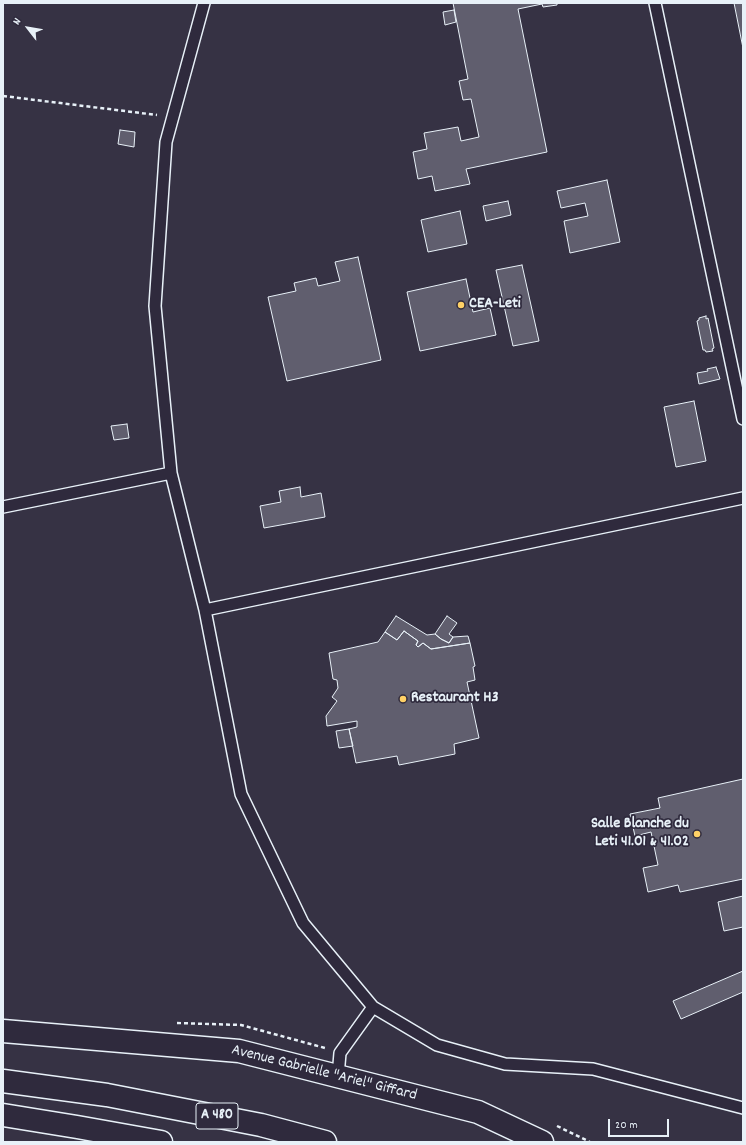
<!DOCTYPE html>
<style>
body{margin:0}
#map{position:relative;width:746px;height:1145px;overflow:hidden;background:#363244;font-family:Dekko,sans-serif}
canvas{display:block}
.frame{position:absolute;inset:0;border:4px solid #e8f1f8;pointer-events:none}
.north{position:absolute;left:8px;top:8px;width:40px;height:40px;-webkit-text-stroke:3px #2f2a3d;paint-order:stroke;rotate:301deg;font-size:11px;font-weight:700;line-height:16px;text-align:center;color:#e8f1f8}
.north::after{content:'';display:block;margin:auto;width:14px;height:18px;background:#e8f1f8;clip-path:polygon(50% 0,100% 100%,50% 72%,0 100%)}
.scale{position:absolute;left:608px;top:1119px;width:61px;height:18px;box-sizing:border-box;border:2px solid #e8f1f8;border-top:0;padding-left:5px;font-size:12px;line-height:14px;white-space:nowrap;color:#e8f1f8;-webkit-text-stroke:3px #2f2a3d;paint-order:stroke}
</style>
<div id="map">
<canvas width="746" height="1145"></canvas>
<div class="frame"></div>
<div class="north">N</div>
<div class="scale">20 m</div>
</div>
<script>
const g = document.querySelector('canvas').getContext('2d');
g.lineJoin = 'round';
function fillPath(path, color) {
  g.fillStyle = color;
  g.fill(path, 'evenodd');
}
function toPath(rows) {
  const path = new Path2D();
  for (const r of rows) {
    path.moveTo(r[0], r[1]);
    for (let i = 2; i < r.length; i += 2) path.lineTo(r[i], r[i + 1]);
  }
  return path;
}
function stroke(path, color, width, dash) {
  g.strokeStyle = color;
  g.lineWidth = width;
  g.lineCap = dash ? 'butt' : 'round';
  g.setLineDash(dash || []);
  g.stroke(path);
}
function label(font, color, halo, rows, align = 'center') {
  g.font = font + ' Dekko,sans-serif';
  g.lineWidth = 3.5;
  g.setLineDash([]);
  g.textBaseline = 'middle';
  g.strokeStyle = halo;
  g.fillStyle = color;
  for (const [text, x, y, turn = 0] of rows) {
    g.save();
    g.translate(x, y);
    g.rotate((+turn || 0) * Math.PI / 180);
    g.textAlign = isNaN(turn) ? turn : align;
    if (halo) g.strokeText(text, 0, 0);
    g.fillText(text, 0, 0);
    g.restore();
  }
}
const building = toPath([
 [453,3,557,3,557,5,543,7,542,4,518,9,547,152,466,169,470,184,435,191,432,176,418,179,413,152,427,149,424,133,458,127,461,141,479,137,471,99,463,100,459,81,468,79,453,3],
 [734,3,743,3,743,48,734,3],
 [454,10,456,22,445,25,443,12,454,10],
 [120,130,135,132,134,147,118,144,120,130],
 [607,180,620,242,570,253,564,221,588,216,585,203,561,208,557,191,607,180],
 [508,201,511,215,486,221,483,206,508,201],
 [460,211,467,244,428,252,421,220,460,211],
 [358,257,381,360,287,381,268,297,296,291,294,283,316,278,318,286,340,281,335,262,358,257],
 [522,265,539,341,513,346,496,270,522,265],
 [466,279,473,312,490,308,496,335,420,351,407,292,466,279],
 [706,316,706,319,708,318,714,348,712,349,713,351,706,352,705,350,703,350,697,321,699,320,699,318,706,316],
 [716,367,720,379,699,384,697,373,708,371,707,369,716,367],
 [694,401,706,461,676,467,664,407,694,401],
 [127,424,129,438,114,440,111,426,127,424],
 [300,487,301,497,321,493,325,517,264,528,260,506,281,502,279,491,300,487],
 [396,616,427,635,435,634,441,639,449,643,453,637,468,636,470,643,431,649,423,643,418,647,416,645,418,641,404,631,397,640,385,632,396,616],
 [447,616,457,623,449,634,453,637,449,643,441,639,435,634,447,616],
 [404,631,418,641,416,645,418,647,423,643,431,649,470,643,475,666,473,667,475,680,467,682,479,738,454,744,455,754,399,765,397,756,356,763,349,729,357,727,357,721,327,726,326,716,337,701,332,697,338,688,337,680,333,679,329,653,378,642,385,632,397,640,404,631],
 [349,729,353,746,339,748,336,731,349,729],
 [743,779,743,879,680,892,678,885,648,892,643,868,658,865,651,832,635,836,630,814,660,808,658,798,743,779],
 [743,896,743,927,724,931,718,902,743,896],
 [743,971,743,992,681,1019,673,1001,743,971]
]);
const path = toPath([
 [3,96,157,115],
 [177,1023,241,1025,325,1048],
 [557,1126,590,1142]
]);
const lane = toPath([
 [204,3,166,142,155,306,171,473,205,610,241,794,303,923,373,1007,437,1045,505,1064,593,1069,743,1108],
 [655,3,743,419],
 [3,507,171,473],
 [205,610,743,498],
 [338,1076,340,1053,373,1007]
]);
const secondary = toPath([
 [3,1031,239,1051,478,1112,542,1142]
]);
const highway = toPath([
 [3,1081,107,1095,261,1125,325,1142],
 [3,1115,77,1127,161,1142]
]);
const markers = [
 [461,305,4,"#ffd166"],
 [403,699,4,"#ffd166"],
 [697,834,4,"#ffd166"]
];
const shields = [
 [217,1116,42]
];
const shieldNames = [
 ["A 480",217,1116]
];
const poiNames = [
 ["CEA-Leti",469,305],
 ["Restaurant H3",411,699],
 ["Salle Blanche du",689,825,"right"],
 ["Leti 41.01 & 41.02",689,843,"right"]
];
const streetNames = [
 ["Avenue Gabrielle \"Ariel\" Giffard",324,1074,14]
];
fillPath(building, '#605e6e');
stroke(building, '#e8f1f8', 1);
stroke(lane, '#e8f1f8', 14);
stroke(secondary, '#e8f1f8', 25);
stroke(highway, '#e8f1f8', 25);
stroke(path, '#e8f1f8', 2.5, [4, 3]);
stroke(lane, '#2f2a3d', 11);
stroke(secondary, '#2f2a3d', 22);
stroke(highway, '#2f2a3d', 22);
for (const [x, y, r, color] of markers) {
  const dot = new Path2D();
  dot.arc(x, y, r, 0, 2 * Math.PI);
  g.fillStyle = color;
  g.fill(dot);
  stroke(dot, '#2f2a3d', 1.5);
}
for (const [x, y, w] of shields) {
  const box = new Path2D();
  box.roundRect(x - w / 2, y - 13, w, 26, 3);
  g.fillStyle = '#2f2a3d';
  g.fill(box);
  stroke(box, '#e8f1f8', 1);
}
label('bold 15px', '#e8f1f8', null, shieldNames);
label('bold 16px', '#e8f1f8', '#2f2a3d', poiNames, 'left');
label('16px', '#e8f1f8', '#2f2a3d', streetNames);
</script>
